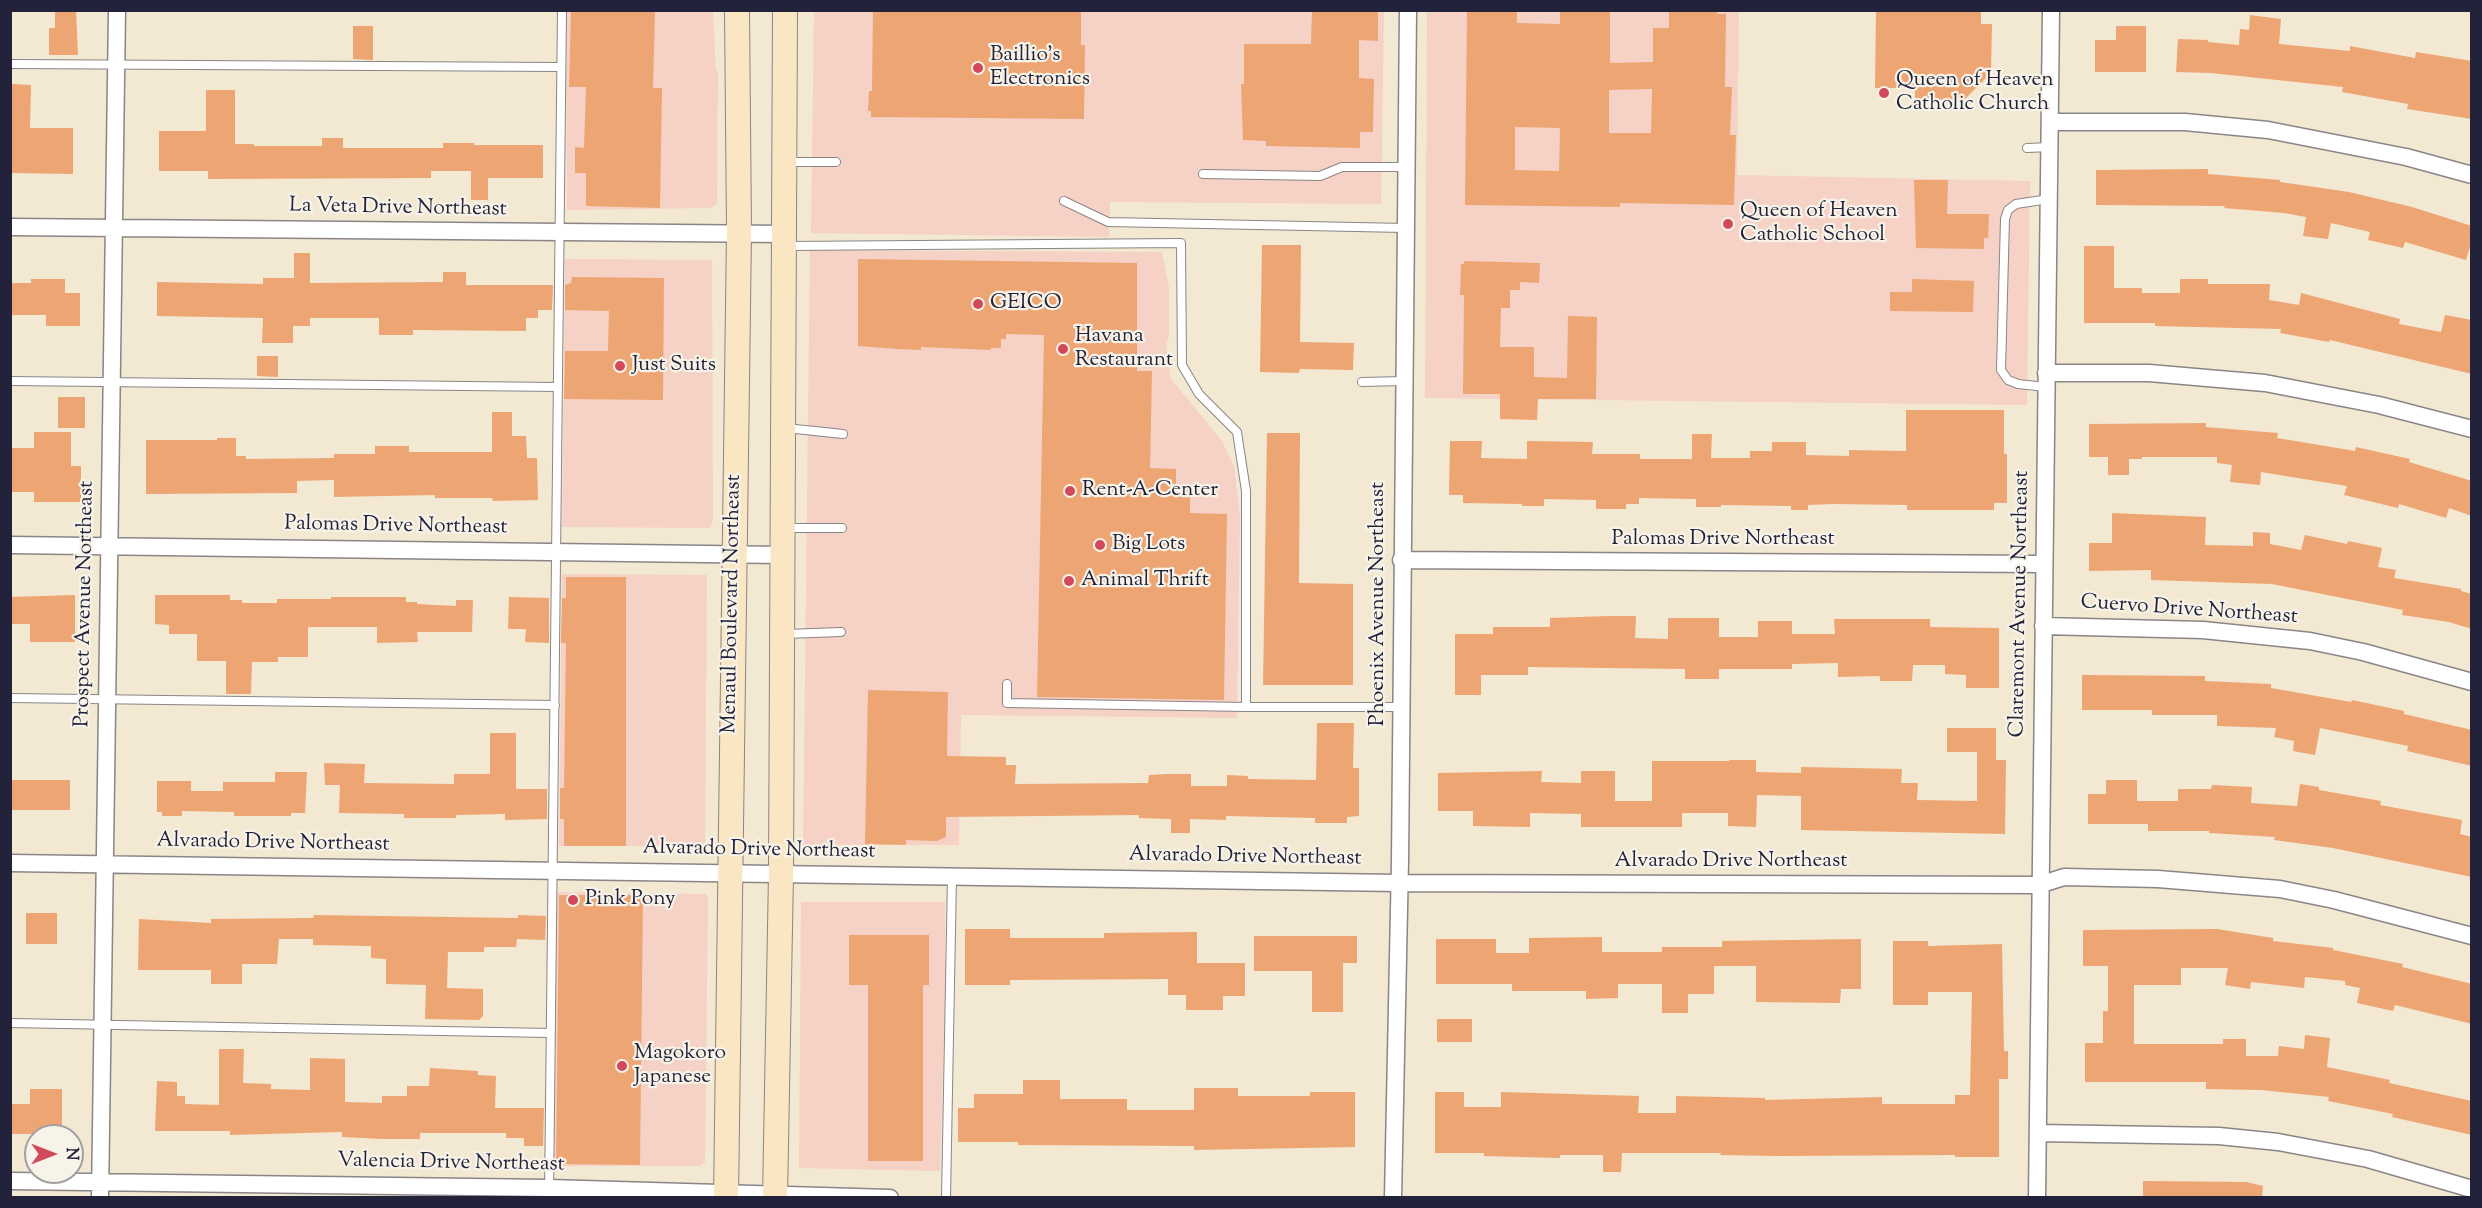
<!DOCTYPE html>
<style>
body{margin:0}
#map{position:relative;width:2482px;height:1208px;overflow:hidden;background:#f3e8d2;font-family:"Sorts Mill Goudy",serif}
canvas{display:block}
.frame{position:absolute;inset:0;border:12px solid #22223b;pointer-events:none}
.north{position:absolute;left:24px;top:1124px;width:60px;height:60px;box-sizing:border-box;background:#f7f3e8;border:2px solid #a29fa3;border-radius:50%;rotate:90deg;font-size:16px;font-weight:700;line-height:24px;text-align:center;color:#22223b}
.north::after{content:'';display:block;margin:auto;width:21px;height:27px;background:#d1495b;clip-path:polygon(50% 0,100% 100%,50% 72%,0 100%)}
</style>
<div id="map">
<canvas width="2482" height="1208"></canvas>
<div class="frame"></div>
<div class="north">N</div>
</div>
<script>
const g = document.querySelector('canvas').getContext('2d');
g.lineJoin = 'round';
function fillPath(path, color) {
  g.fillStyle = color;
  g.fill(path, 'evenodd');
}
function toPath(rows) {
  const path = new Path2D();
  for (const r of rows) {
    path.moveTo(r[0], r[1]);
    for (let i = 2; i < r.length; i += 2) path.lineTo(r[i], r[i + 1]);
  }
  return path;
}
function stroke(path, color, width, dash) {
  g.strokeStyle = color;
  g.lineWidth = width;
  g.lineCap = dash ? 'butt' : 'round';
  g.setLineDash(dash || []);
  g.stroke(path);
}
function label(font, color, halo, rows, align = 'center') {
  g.font = font + ' "Sorts Mill Goudy",serif';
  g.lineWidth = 4.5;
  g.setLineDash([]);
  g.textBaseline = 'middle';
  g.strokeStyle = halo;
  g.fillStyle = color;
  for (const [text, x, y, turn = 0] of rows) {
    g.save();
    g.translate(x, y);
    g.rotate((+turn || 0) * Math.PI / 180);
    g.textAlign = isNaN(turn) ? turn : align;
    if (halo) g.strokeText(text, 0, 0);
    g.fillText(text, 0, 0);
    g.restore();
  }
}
const built = toPath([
 [566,11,713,11,716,70,718,70,717,204,711,208,567,210],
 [814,11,1384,11,1381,204,1110,202,1109,237,811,233],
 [1427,11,1739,11,1737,175,2030,181,2027,405,1425,398],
 [810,250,1162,252,1169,288,1169,335,1166,345,1171,379,1222,441,1234,466,1240,517,1237,718,961,715,959,845,803,845],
 [565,259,712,260,713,520,710,528,562,527],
 [562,574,707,575,705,846,559,846],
 [556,892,706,894,708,899,705,1162,701,1166,553,1166],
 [801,902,945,902,945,995,940,1171,799,1168]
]);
const building = toPath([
 [55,10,76,10,78,55,49,55,49,28,55,28],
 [571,10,655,10,653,88,662,88,660,208,586,206,586,173,575,173,575,147,584,148,586,87,569,87],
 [873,10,1081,10,1081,45,1085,45,1084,119,871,117,871,111,868,111,869,91,872,91],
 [1312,10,1378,10,1378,41,1359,40,1359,78,1374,79,1373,132,1360,132,1360,148,1266,146,1266,141,1243,140,1241,84,1244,84,1244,44,1311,44],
 [1467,10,1517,10,1517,23,1560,24,1560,10,1610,10,1610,63,1653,62,1653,28,1669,28,1669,12,1717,10,1717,14,1726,14,1725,87,1732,87,1730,135,1736,135,1734,205,1620,203,1620,207,1465,205],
 [1652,89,1651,133,1609,133,1609,90],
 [1515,127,1560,128,1559,171,1515,170],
 [1876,10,1981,10,1981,24,1992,24,1991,73,1964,100,1915,99,1915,88,1875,88],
 [2250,15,2281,19,2279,44,2350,51,2350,46,2415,58,2416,52,2472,61,2472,119,2407,109,2408,104,2342,92,2343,87,2211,73,2176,72,2178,39,2208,40,2208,42,2239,45,2240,29,2249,30],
 [353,26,373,26,373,60,353,59],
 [2116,26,2146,26,2146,72,2095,72,2095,40,2116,40],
 [10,84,31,85,30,128,73,128,73,174,10,173],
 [206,90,235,90,235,144,254,144,254,146,322,146,322,138,343,138,343,148,443,148,443,143,474,143,474,145,543,145,543,178,488,178,488,200,471,200,471,171,431,171,431,178,208,179,208,171,159,171,159,131,206,131],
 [2208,169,2208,174,2280,180,2280,182,2349,192,2412,207,2472,226,2472,240,2466,260,2405,242,2403,248,2368,240,2370,232,2331,223,2328,239,2303,236,2306,217,2284,213,2224,208,2225,206,2096,205,2096,170],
 [1914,180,1948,180,1947,214,1989,214,1988,238,1984,238,1984,249,1916,248],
 [1262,245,1301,245,1300,342,1354,343,1353,370,1300,369,1299,373,1260,372],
 [2084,246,2114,246,2114,288,2142,288,2142,293,2180,293,2180,279,2208,279,2208,284,2270,284,2269,300,2299,305,2301,293,2400,319,2399,324,2441,332,2445,315,2472,320,2472,374,2330,340,2329,342,2280,333,2281,329,2155,326,2155,323,2084,323],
 [294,253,310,253,310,283,443,282,443,272,466,272,466,285,553,285,552,310,538,310,538,318,526,318,526,331,413,330,413,335,379,335,379,318,310,318,310,326,293,326,293,343,262,343,263,318,157,316,157,282,263,284,263,278,294,278],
 [858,259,1137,263,1137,371,1152,371,1150,468,1176,469,1176,488,1190,488,1190,513,1227,514,1224,700,1037,697,1044,335,1006,334,1006,339,1001,339,1001,348,991,348,991,350,921,347,921,350,897,349,858,346],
 [1464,261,1540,263,1539,283,1520,282,1520,290,1510,290,1510,308,1501,308,1500,347,1534,347,1534,377,1567,378,1568,316,1597,317,1596,399,1538,399,1537,420,1500,419,1500,394,1463,394,1464,295,1460,295,1461,264,1464,264],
 [572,277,664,278,663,400,564,399,565,351,608,351,609,311,565,310,565,285,571,283],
 [31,279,65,279,65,293,80,293,80,326,46,326,46,315,10,315,10,283,31,283],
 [1912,279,1974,281,1973,312,1890,311,1890,292,1912,292],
 [257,356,278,356,278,377,257,376],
 [58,397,85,397,85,428,58,428],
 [1906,410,2004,410,2004,454,2007,454,2007,503,1994,503,1994,510,1907,510,1907,505,1834,504,1808,505,1808,510,1791,510,1791,506,1721,505,1721,507,1696,507,1696,499,1639,498,1639,504,1626,504,1626,509,1596,509,1596,500,1544,499,1544,506,1522,506,1522,504,1463,503,1463,495,1449,495,1450,441,1482,441,1481,458,1527,459,1527,441,1593,442,1592,454,1640,454,1640,459,1692,459,1692,434,1712,434,1711,458,1750,458,1750,451,1772,451,1772,442,1806,442,1806,455,1849,456,1849,450,1906,451],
 [492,412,512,412,512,436,526,436,527,458,537,458,538,500,493,501,492,498,435,498,435,495,334,497,334,480,297,481,297,493,146,494,146,440,217,440,217,438,236,438,236,456,246,456,246,459,334,458,334,454,375,454,375,446,409,446,409,452,492,452],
 [2206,423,2206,427,2278,433,2277,438,2355,451,2356,447,2410,459,2409,462,2472,481,2472,516,2449,508,2446,518,2399,504,2398,508,2344,495,2347,486,2261,472,2260,485,2230,482,2232,465,2217,463,2217,457,2142,457,2142,459,2129,459,2129,475,2108,475,2108,457,2089,457,2089,424],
 [34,432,71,432,71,466,81,466,81,502,34,502,34,492,10,492,10,448,34,448],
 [1267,433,1300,433,1299,583,1353,584,1353,685,1263,685],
 [2112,513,2206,517,2205,545,2253,546,2253,532,2270,533,2270,544,2301,550,2305,535,2347,544,2348,541,2382,548,2378,567,2396,570,2394,578,2461,589,2461,591,2472,594,2472,629,2449,622,2402,615,2403,610,2272,584,2151,580,2151,570,2089,571,2089,543,2112,543],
 [566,577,626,577,626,846,564,846,564,819,560,819,560,788,564,788,566,643,561,643,562,598,566,598],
 [75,595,75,642,30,642,30,624,10,624,10,597],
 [155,595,230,595,230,600,242,600,242,603,277,603,277,599,331,599,331,597,406,597,406,602,417,602,417,604,456,606,456,600,473,600,472,632,417,632,418,642,377,643,377,627,308,627,308,657,278,657,278,662,252,662,251,694,226,694,226,661,197,661,197,634,169,634,169,625,155,624],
 [509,597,549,598,549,643,525,642,526,629,508,629],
 [1609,616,1636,616,1635,638,1668,639,1668,618,1719,618,1719,637,1758,637,1758,621,1792,621,1792,634,1835,634,1834,619,1930,619,1930,627,1999,628,1999,688,1966,688,1966,675,1945,674,1945,665,1913,665,1912,681,1880,681,1880,676,1838,677,1838,663,1792,664,1792,669,1719,669,1719,679,1685,679,1685,669,1528,667,1528,675,1481,675,1481,695,1455,695,1455,634,1493,634,1493,627,1550,627,1550,618],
 [2082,675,2205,676,2205,681,2271,684,2271,688,2351,702,2352,700,2404,711,2404,714,2472,730,2472,766,2407,751,2408,746,2320,728,2315,755,2293,751,2294,741,2274,737,2276,728,2217,726,2217,715,2152,715,2152,710,2082,710],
 [868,690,948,692,947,756,1006,757,1006,765,1016,765,1015,784,1148,783,1149,775,1167,774,1191,774,1191,786,1227,786,1227,775,1248,776,1248,779,1316,780,1317,723,1354,723,1353,768,1359,768,1359,816,1347,817,1347,823,1315,823,1315,818,1226,816,1226,820,1190,819,1190,833,1171,833,1171,819,1139,818,1139,815,946,817,946,837,937,841,906,840,906,845,865,844],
 [1947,728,1996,728,1996,760,2006,760,2005,834,1801,830,1801,796,1757,795,1756,827,1728,826,1728,813,1682,813,1682,827,1581,827,1581,814,1530,813,1530,827,1473,826,1473,811,1438,811,1438,773,1542,771,1541,782,1581,783,1581,771,1615,771,1615,801,1652,801,1652,761,1729,761,1729,760,1756,760,1756,772,1801,773,1801,767,1902,769,1901,783,1918,783,1917,800,1977,801,1977,752,1947,752],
 [490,733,516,733,516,789,547,789,547,819,505,820,505,814,456,815,456,818,404,818,404,814,339,813,340,785,325,785,324,763,365,764,364,783,454,784,454,774,490,774],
 [275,772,307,772,305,813,291,813,291,816,234,816,234,812,182,811,182,816,162,816,162,812,157,812,157,781,191,781,191,791,223,791,223,782,275,782],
 [10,780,70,780,70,810,10,810],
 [2106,780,2137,780,2137,801,2178,801,2178,789,2211,789,2212,785,2252,787,2251,803,2297,806,2300,784,2319,787,2319,790,2381,801,2380,805,2462,820,2460,834,2472,837,2472,877,2333,848,2274,840,2275,837,2209,833,2209,831,2148,831,2148,824,2088,824,2088,794,2106,794],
 [559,895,643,895,640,1165,556,1164],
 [26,913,57,913,57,944,26,944],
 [314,915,518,918,518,915,546,916,545,940,517,939,516,947,484,947,484,952,448,952,447,988,483,989,483,1016,479,1020,425,1019,426,985,386,984,386,959,371,958,371,946,313,945,313,939,279,939,277,964,242,964,242,984,211,984,211,970,138,970,139,919,211,923,211,919,313,918],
 [965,929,1010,929,1010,938,1104,938,1104,933,1197,932,1197,963,1245,963,1245,996,1223,996,1223,1010,1186,1010,1186,995,1168,995,1168,979,1010,980,1010,985,965,985],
 [2217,929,2273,938,2273,941,2333,948,2333,950,2403,964,2402,967,2472,984,2472,1024,2395,1005,2393,1011,2357,1003,2360,988,2345,985,2345,981,2305,977,2304,988,2251,982,2250,989,2225,985,2228,968,2181,968,2181,985,2134,985,2134,1044,2223,1044,2223,1039,2246,1039,2246,1056,2278,1056,2279,1046,2304,1049,2305,1035,2330,1038,2327,1067,2390,1080,2389,1083,2472,1101,2472,1135,2392,1117,2393,1114,2328,1101,2329,1097,2261,1090,2206,1089,2206,1082,2085,1082,2085,1043,2103,1043,2103,1011,2108,1011,2108,966,2083,966,2083,930],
 [849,935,929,935,929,985,923,985,923,1161,868,1161,868,985,849,985],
 [1254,936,1357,936,1357,963,1343,963,1343,1012,1312,1012,1312,971,1254,971],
 [1602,937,1602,952,1662,952,1662,947,1722,947,1722,941,1861,939,1861,989,1841,989,1840,1003,1756,1002,1756,966,1714,966,1714,994,1688,994,1688,1013,1662,1013,1662,984,1618,984,1618,998,1586,999,1586,991,1512,991,1512,984,1436,984,1436,939,1496,939,1496,953,1529,953,1529,938],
 [1893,941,1928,941,1928,946,2002,944,2004,1051,2008,1051,2008,1079,1999,1079,1999,1157,1955,1157,1955,1155,1778,1156,1720,1155,1721,1153,1622,1153,1621,1172,1603,1172,1603,1155,1560,1155,1560,1158,1484,1156,1484,1153,1435,1153,1435,1092,1464,1092,1464,1107,1501,1107,1501,1092,1639,1096,1638,1113,1676,1113,1676,1096,1765,1098,1765,1100,1882,1097,1882,1104,1955,1104,1955,1095,1970,1095,1972,992,1928,992,1928,1005,1893,1005],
 [1437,1019,1472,1019,1472,1042,1437,1042],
 [219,1049,244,1049,243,1083,271,1084,271,1089,310,1090,310,1058,345,1059,345,1102,382,1103,382,1096,407,1096,407,1086,429,1086,430,1068,478,1071,478,1075,496,1076,495,1108,544,1108,543,1146,524,1146,524,1138,506,1138,506,1133,420,1133,420,1139,382,1139,342,1137,342,1132,230,1135,230,1131,155,1131,157,1081,177,1082,177,1096,185,1096,185,1104,219,1105],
 [1023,1080,1060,1080,1060,1099,1127,1099,1127,1110,1194,1110,1194,1088,1238,1088,1238,1096,1310,1096,1310,1092,1355,1092,1355,1147,1194,1150,1194,1146,1018,1145,1018,1142,958,1142,958,1108,974,1108,974,1094,1023,1094],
 [30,1089,62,1089,62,1134,10,1134,10,1104,30,1104],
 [2143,1181,2246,1182,2263,1186,2262,1197,2143,1197]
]);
const service = toPath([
 [10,64,561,67],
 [2027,148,2050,147],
 [786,162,836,162],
 [1203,174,1320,176,1342,167,1406,167],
 [1064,201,1108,222,1405,228],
 [786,246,1181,243,1182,365,1199,394,1237,432,1246,491,1246,707,1401,707],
 [10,381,558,387],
 [1362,382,1403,381],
 [2046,387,2018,384,2008,380,2001,370,2005,219,2008,210,2016,204,2049,199],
 [786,428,843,434],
 [785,528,842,528],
 [785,634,841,632],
 [1007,684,1007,703,1246,707],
 [10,698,555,705],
 [10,1023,550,1033],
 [549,1198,562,10],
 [946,1198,952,876]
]);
const minor = toPath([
 [2050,122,2185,122,2268,130,2406,157,2472,175],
 [10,227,785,234],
 [2046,373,2149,373,2265,383,2379,405,2472,429],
 [10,545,782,555],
 [1401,560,2044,564],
 [2043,626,2203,630,2310,641,2363,652,2472,682],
 [10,863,1399,883,2039,885,2064,877,2158,879,2280,889,2334,900,2472,936],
 [2038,1133,2219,1136,2278,1142,2368,1159,2472,1189],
 [10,1181,549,1188,890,1198],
 [100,1198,117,10],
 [1393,1198,1400,861,1408,10],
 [2037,1198,2051,10]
]);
const secondary = toPath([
 [726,1198,739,232,737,10],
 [775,1198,781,874,785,10]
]);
const markers = [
 [978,68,6,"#d1495b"],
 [1884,93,6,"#d1495b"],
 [1728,224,6,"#d1495b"],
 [978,304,6,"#d1495b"],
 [1063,349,6,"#d1495b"],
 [620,366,6,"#d1495b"],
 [1070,491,6,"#d1495b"],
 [1100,545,6,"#d1495b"],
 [1069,581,6,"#d1495b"],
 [573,900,6,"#d1495b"],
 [622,1066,6,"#d1495b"]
];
const poiNames = [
 ["Baillio's",990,56],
 ["Electronics",990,80],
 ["Queen of Heaven",1896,81],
 ["Catholic Church",1896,105],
 ["Queen of Heaven",1740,212],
 ["Catholic School",1740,236],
 ["GEICO",990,304],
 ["Havana",1075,337],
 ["Restaurant",1075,361],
 ["Just Suits",632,366],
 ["Rent-A-Center",1082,491],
 ["Big Lots",1112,545],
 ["Animal Thrift",1081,581],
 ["Pink Pony",585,900],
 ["Magokoro",634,1054],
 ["Japanese",634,1078]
];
const streetNames = [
 ["La Veta Drive Northeast",398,209,1],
 ["Palomas Drive Northeast",396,527,1],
 ["Palomas Drive Northeast",1723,540],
 ["Prospect Avenue Northeast",86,604,-89],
 ["Menaul Boulevard Northeast",733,604,-89],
 ["Phoenix Avenue Northeast",1379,604,-90],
 ["Claremont Avenue Northeast",2021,604,-89],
 ["Cuervo Drive Northeast",2189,611,4],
 ["Alvarado Drive Northeast",273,844,1],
 ["Alvarado Drive Northeast",759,851,1],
 ["Alvarado Drive Northeast",1245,858,1],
 ["Alvarado Drive Northeast",1731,862],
 ["Valencia Drive Northeast",451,1164,1]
];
fillPath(built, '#f6d1c5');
fillPath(building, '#eda573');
stroke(service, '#8a8586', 10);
stroke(minor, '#8a8586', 19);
stroke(secondary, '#8a8586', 26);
stroke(service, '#fff', 8);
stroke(minor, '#fff', 16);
stroke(secondary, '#fbe6c4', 24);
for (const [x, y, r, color] of markers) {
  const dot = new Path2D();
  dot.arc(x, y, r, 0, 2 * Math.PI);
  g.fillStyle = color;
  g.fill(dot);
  stroke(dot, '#f7f3e8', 2);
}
label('21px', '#22223b', '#f7f3e8', poiNames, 'left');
label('21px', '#22223b', '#f7f3e8', streetNames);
</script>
